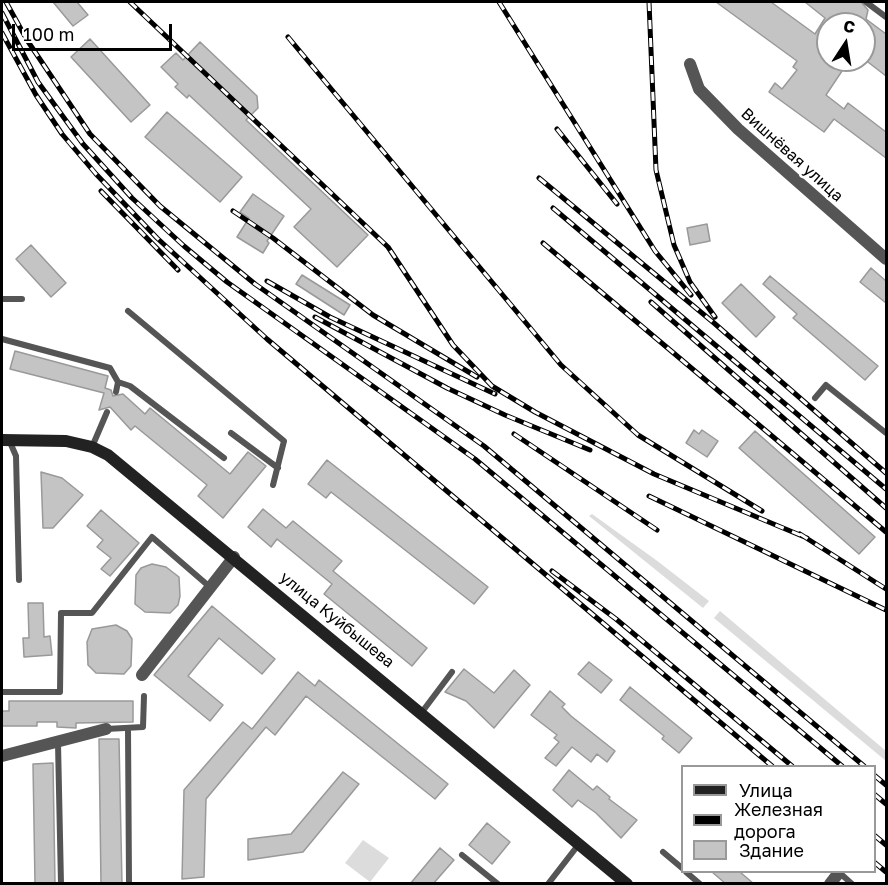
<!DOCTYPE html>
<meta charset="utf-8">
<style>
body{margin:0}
#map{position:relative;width:888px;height:885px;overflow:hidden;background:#fff;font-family:"Golos Text",sans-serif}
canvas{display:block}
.frame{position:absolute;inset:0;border:3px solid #000;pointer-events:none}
.legend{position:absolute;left:681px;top:765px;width:195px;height:108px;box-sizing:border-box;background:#fff;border:2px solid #999;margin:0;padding:8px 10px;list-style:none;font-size:18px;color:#000}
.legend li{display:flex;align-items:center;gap:12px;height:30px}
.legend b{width:30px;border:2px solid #999}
.north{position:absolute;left:816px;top:12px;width:60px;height:60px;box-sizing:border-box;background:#fff;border:2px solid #999;border-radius:50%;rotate:12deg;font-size:16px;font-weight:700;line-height:24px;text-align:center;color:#000}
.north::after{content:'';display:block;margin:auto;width:21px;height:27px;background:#000;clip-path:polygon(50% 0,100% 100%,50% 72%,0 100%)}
.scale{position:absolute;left:12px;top:24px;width:160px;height:27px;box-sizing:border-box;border:3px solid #000;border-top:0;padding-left:8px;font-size:18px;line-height:21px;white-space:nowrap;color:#000;-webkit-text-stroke:4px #fff;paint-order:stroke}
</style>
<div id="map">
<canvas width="888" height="885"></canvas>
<div class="frame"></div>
<ul class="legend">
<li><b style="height:8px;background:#222"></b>Улица</li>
<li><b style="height:8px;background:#000"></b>Железная дорога</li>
<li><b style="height:16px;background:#c4c4c4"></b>Здание</li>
</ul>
<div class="north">С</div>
<div class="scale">100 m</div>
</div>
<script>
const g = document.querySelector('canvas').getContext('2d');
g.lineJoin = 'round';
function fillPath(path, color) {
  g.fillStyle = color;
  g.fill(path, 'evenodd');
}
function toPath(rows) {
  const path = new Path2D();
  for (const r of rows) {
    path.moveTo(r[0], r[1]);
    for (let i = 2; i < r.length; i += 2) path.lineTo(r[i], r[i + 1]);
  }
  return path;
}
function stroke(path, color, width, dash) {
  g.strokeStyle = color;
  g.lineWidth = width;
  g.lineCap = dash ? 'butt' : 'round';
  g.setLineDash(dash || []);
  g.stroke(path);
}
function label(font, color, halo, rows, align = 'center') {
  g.font = font + ' "Golos Text",sans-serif';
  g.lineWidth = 5;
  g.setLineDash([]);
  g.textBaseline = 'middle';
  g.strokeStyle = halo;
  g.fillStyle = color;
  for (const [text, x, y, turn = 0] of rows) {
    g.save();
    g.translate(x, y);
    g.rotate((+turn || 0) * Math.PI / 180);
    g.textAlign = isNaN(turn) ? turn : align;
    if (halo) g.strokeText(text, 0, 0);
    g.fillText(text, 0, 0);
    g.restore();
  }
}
const green = toPath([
 [592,514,656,560,709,601,703,608,589,516],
 [720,611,886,751,886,761,714,618],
 [363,840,389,858,370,882,345,863]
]);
const building = toPath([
 [53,2,77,2,88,15,73,26,53,2],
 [716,2,771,2,815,34,825,18,805,2,861,2,868,10,866,19,886,34,886,76,864,59,864,24,828,24,828,60,844,60,842,71,826,95,844,109,848,103,886,132,886,158,834,119,824,132,769,92,775,83,782,89,797,70,793,67,797,61,716,2],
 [90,39,150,105,131,122,71,57,90,39],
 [200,42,257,96,258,108,246,120,368,235,337,267,294,227,311,209,189,95,187,98,175,87,178,84,161,67,176,53,183,60,200,42],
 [167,112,242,177,220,202,145,137,167,112],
 [253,194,284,216,267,241,269,243,263,253,237,237,249,218,240,212,253,194],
 [707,224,710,241,690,245,687,228,707,224],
 [31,245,66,283,51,297,16,259,31,245],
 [871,268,886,281,886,303,860,282,871,268],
 [302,275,350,305,344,315,296,284,302,275],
 [770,276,878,366,865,380,793,318,797,314,763,284,770,276],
 [741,284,775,317,756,337,722,303,741,284],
 [15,351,108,376,105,388,111,390,113,396,123,394,145,414,150,408,230,474,248,452,266,466,223,518,198,496,207,485,135,426,131,430,110,407,99,410,104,393,10,369,15,351],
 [694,430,699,434,702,430,718,441,707,457,686,443,694,430],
 [755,431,875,537,859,554,739,448,755,431],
 [327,460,488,587,474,604,331,492,326,498,308,484,327,460],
 [41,472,62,478,83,495,53,528,43,528,41,472],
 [263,509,286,528,293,521,342,561,333,571,427,648,412,666,324,594,332,584,277,539,271,547,248,527,263,509],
 [101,510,139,543,110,576,101,569,111,558,97,547,103,540,87,526,101,510],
 [152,564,166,567,179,577,180,596,178,605,170,613,145,612,135,604,136,575,141,568,152,564],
 [28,603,43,603,44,637,50,636,52,655,24,657,23,638,29,638,28,603],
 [212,606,275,659,262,674,219,638,188,676,223,705,210,721,154,675,212,606],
 [116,625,127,631,132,639,131,666,124,674,96,673,88,665,87,642,92,629,116,625],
 [589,662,612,680,601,693,578,674,589,662],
 [464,669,494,693,514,670,530,685,494,728,466,701,445,692,464,669],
 [298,672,315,686,319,680,448,784,435,799,306,696,275,735,266,727,206,799,204,877,182,879,184,790,243,722,252,729,298,672],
 [630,687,692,738,679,753,662,739,664,736,620,700,630,687],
 [550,691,565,704,562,707,571,716,615,751,607,762,597,754,591,762,572,747,556,766,545,758,559,742,554,738,557,735,531,715,550,691],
 [9,701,133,701,133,722,76,723,76,728,57,727,57,722,37,722,37,726,2,726,2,711,9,711,9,701],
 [99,739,119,739,122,884,101,884,99,739],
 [53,763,55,884,35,884,33,764,53,763],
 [569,770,593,790,597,786,610,797,609,799,637,820,621,838,596,813,578,800,572,807,553,790,569,770],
 [343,772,359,784,303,852,248,860,248,839,291,834,343,772],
 [487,823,510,842,492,864,469,845,487,823],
 [440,848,454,860,433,884,410,884,440,848],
 [712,872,740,872,754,884,726,884,712,872]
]);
const lane = toPath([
 [866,2,886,17],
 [2,299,22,299],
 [128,311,284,441,273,485],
 [2,339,110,368,118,382,116,392],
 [118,382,130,386,224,458],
 [815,398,826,385,886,433],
 [231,433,278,468],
 [9,440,16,456,19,580],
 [92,447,107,412],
 [2,692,60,692,61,613,92,613,152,537,211,588],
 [422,712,452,672],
 [106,729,143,727,144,696],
 [128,729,129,882],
 [58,743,61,884],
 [663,852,682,868],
 [462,855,498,884],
 [686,872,700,884],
 [837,875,842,875,852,884],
 [548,884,579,844]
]);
const street = toPath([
 [690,64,699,89,738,129,886,259],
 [142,675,234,557],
 [2,756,106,729],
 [830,884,837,875]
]);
const secondary = toPath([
 [2,440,66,441,92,447,108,455,627,884]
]);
const rail = toPath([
 [6,2,27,40,90,134,160,206,255,284,484,446,864,766],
 [130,2,388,247,453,345,492,386,535,412,654,474,807,538],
 [499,2,655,251,691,295],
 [649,2,656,170,674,245,690,282,715,317],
 [2,13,38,82,83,144,132,198,184,246,227,282,475,459,842,766],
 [2,33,36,95,62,134,96,174,157,238,267,339,772,766],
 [288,37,561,365,638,435,762,511],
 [557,129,617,204],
 [539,178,714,323,886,473],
 [101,191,178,270],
 [553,208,886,489],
 [233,211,273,238,373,315,477,377],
 [543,243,886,532],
 [267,281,330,317,495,394],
 [651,302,886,508],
 [315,317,447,388,505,415,590,450],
 [514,434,657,530],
 [649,496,886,610],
 [800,534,886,589],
 [552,571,616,619,792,766],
 [874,775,886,785],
 [874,794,886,804],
 [874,835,886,845],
 [874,862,886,872]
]);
const streetNames = [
 ["Вишнёвая улица",792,155,42],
 ["улица Куйбышева",337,620,39]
];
fillPath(green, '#dcdcdc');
fillPath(building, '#c4c4c4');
stroke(building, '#999', 1.5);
stroke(lane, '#555', 6);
stroke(street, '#555', 12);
stroke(secondary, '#222', 12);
stroke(rail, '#000', 5);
stroke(rail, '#fff', 3, [9]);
label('16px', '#000', '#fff', streetNames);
</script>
